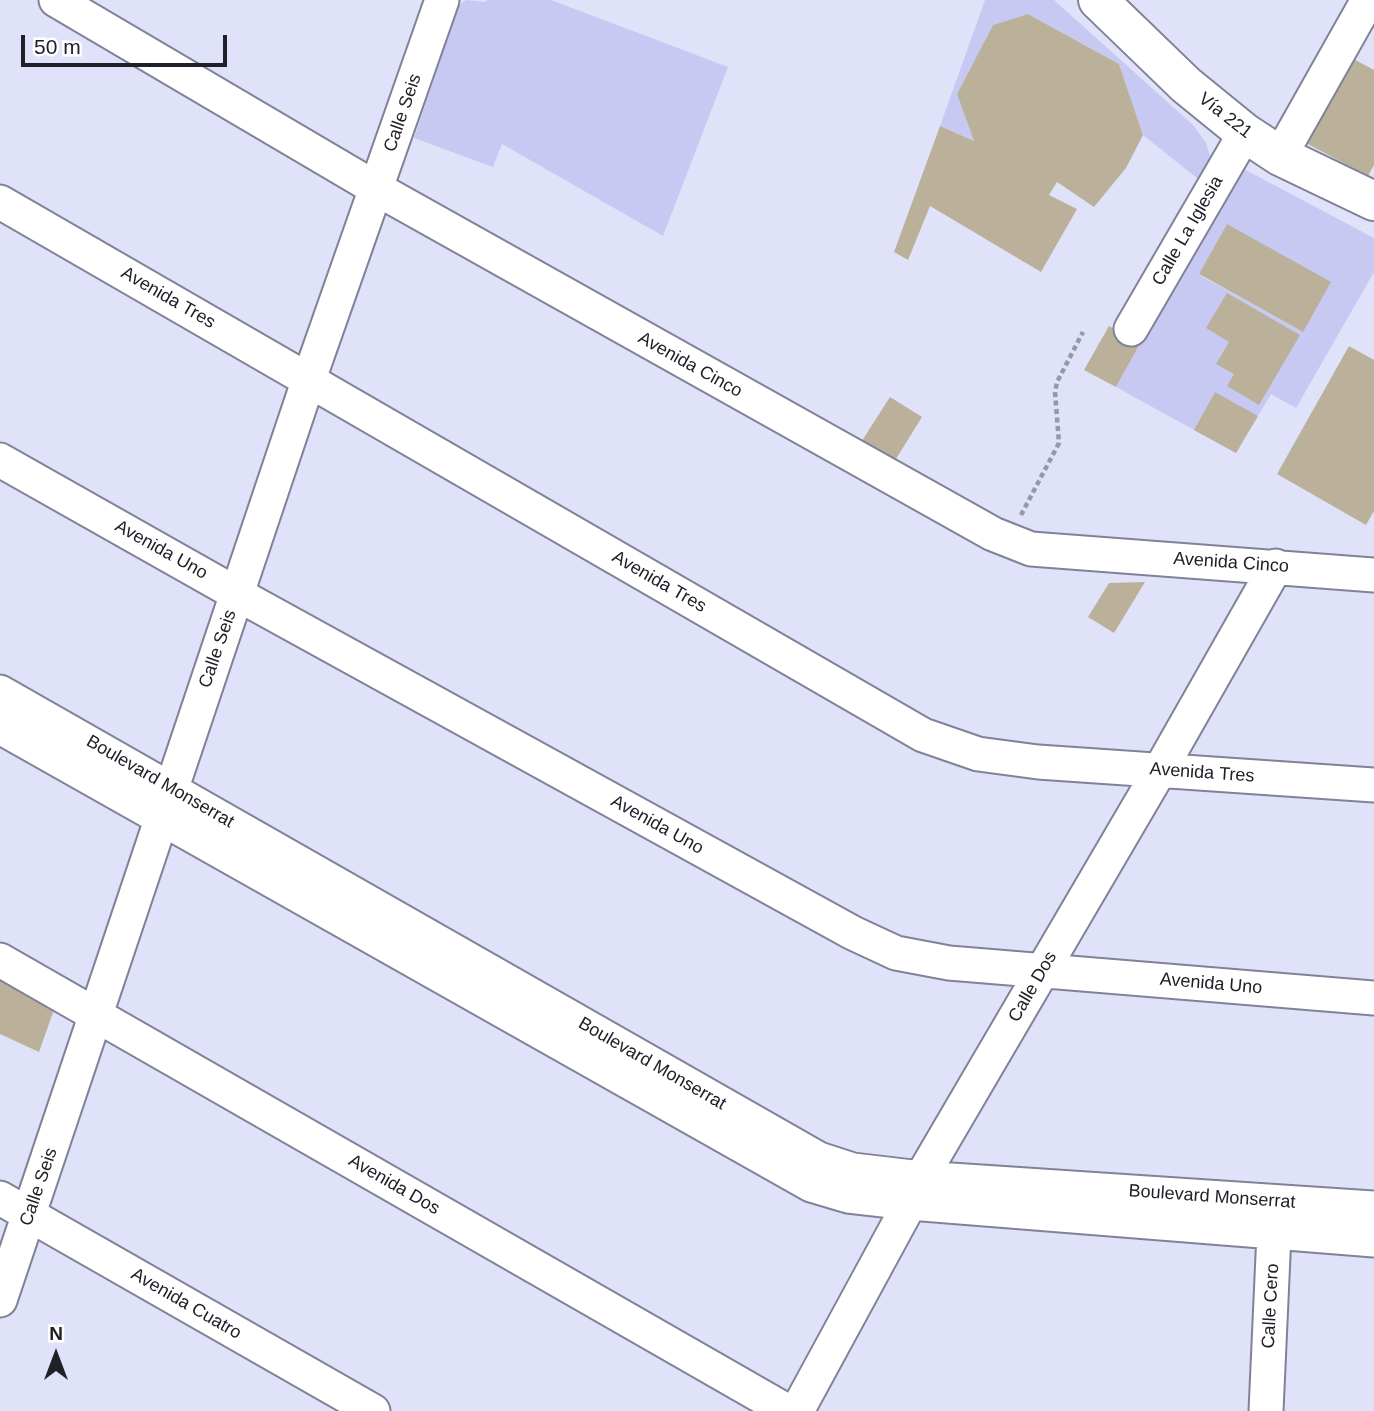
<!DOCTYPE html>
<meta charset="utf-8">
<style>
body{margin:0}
#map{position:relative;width:1374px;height:1411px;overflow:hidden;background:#e0e2fa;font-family:Helvetica,sans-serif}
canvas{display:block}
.north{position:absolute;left:21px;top:1320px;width:70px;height:70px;-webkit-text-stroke:5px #fff;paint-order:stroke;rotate:0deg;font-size:19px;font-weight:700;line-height:28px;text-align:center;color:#202029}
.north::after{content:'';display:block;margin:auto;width:24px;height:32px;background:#202029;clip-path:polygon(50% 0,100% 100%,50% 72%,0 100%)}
.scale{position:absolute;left:21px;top:35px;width:206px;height:32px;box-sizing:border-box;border:4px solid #202029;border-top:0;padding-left:9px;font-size:21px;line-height:24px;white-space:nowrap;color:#202029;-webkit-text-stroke:5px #fff;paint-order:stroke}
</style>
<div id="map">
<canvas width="1374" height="1411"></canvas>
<div class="north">N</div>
<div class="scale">50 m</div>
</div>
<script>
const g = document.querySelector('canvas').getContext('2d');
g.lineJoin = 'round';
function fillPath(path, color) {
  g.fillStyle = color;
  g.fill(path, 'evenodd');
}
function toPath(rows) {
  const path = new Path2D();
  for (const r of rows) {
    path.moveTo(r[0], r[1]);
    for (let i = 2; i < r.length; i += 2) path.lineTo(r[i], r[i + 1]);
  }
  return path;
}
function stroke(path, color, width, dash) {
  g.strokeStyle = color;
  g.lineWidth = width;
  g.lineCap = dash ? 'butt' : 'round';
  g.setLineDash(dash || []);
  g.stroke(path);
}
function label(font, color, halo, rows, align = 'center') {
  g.font = font + ' Helvetica,sans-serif';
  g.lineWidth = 7;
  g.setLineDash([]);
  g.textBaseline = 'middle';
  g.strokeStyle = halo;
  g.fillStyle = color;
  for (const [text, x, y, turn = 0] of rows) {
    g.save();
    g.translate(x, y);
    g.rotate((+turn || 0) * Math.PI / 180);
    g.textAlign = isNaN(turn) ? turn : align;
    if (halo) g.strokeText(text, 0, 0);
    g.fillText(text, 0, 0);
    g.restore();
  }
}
const green = toPath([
 [466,0,486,2,487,0,551,0,728,67,663,236,502,144,493,167,414,138,459,5],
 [985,0,1054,0,1193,125,1206,143,1210,156,1209,164,1198,179,1143,135,1119,64,1028,14,993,25,957,94,974,141,940,126],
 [1240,167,1374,238,1374,272,1296,408,1271,394,1236,453,1116,387],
 [1227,224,1303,332,1199,275]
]);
const building = toPath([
 [1028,14,1119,64,1143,135,1126,168,1094,207,1057,182,1049,195,1077,209,1041,272,930,206,908,260,894,252,940,126,974,141,957,94,993,25],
 [1348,56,1374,70,1374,165,1368,176,1302,141],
 [1227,224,1331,282,1303,332,1199,274],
 [1227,293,1300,335,1259,405,1227,386,1234,374,1216,364,1229,342,1206,328],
 [1109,326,1140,344,1116,387,1084,370],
 [1349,346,1374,360,1374,511,1366,525,1277,474],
 [1215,392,1258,416,1236,453,1194,430],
 [890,397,922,417,891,467,858,447],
 [1145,582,1114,633,1088,617,1109,583],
 [0,978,55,1007,39,1052,0,1034]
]);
const path = toPath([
 [1021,515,1059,443,1055,392,1057,382,1083,332]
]);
const minor = toPath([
 [56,0,377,189,993,534,1031,549,1374,575],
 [1280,156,1368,0],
 [0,202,923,735,978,754,1038,762,1374,785],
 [1131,329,1245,133],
 [0,460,237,594,853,933,896,953,949,963,1374,998],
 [0,692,819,1159,853,1170,921,1178,1374,1208],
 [0,727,811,1185,848,1196,910,1203,1374,1240],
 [0,960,787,1411],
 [0,1198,373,1411],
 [0,1300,309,379,442,0],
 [797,1411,910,1203,921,1178,1160,770,1276,566],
 [1266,1411,1275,1211]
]);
const major = toPath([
 [1098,0,1186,85,1245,133,1280,156,1374,201]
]);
const streetNames = [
 ["Calle Seis",403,113,-71],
 ["Vía 221",1225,116,38],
 ["Calle La Iglesia",1188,231,-60],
 ["Avenida Tres",168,298,30],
 ["Avenida Cinco",690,365,29],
 ["Avenida Uno",161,550,29],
 ["Avenida Cinco",1231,563,4],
 ["Avenida Tres",659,582,30],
 ["Calle Seis",218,649,-71],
 ["Avenida Tres",1202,773,4],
 ["Boulevard Monserrat",160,782,30],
 ["Avenida Uno",657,825,29],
 ["Avenida Uno",1211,984,5],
 ["Calle Dos",1033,987,-60],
 ["Boulevard Monserrat",652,1064,30],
 ["Avenida Dos",394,1185,30],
 ["Calle Seis",39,1187,-71],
 ["Boulevard Monserrat",1212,1197,4],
 ["Avenida Cuatro",186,1304,30],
 ["Calle Cero",1271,1306,-87]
];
fillPath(green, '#c7c9f3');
fillPath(building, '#bbb19b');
stroke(minor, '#808297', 37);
stroke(major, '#808297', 42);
stroke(path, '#9697a9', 4.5, [5, 3.5]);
stroke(minor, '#fff', 33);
stroke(major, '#fff', 38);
label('18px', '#202029', '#fff', streetNames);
</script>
